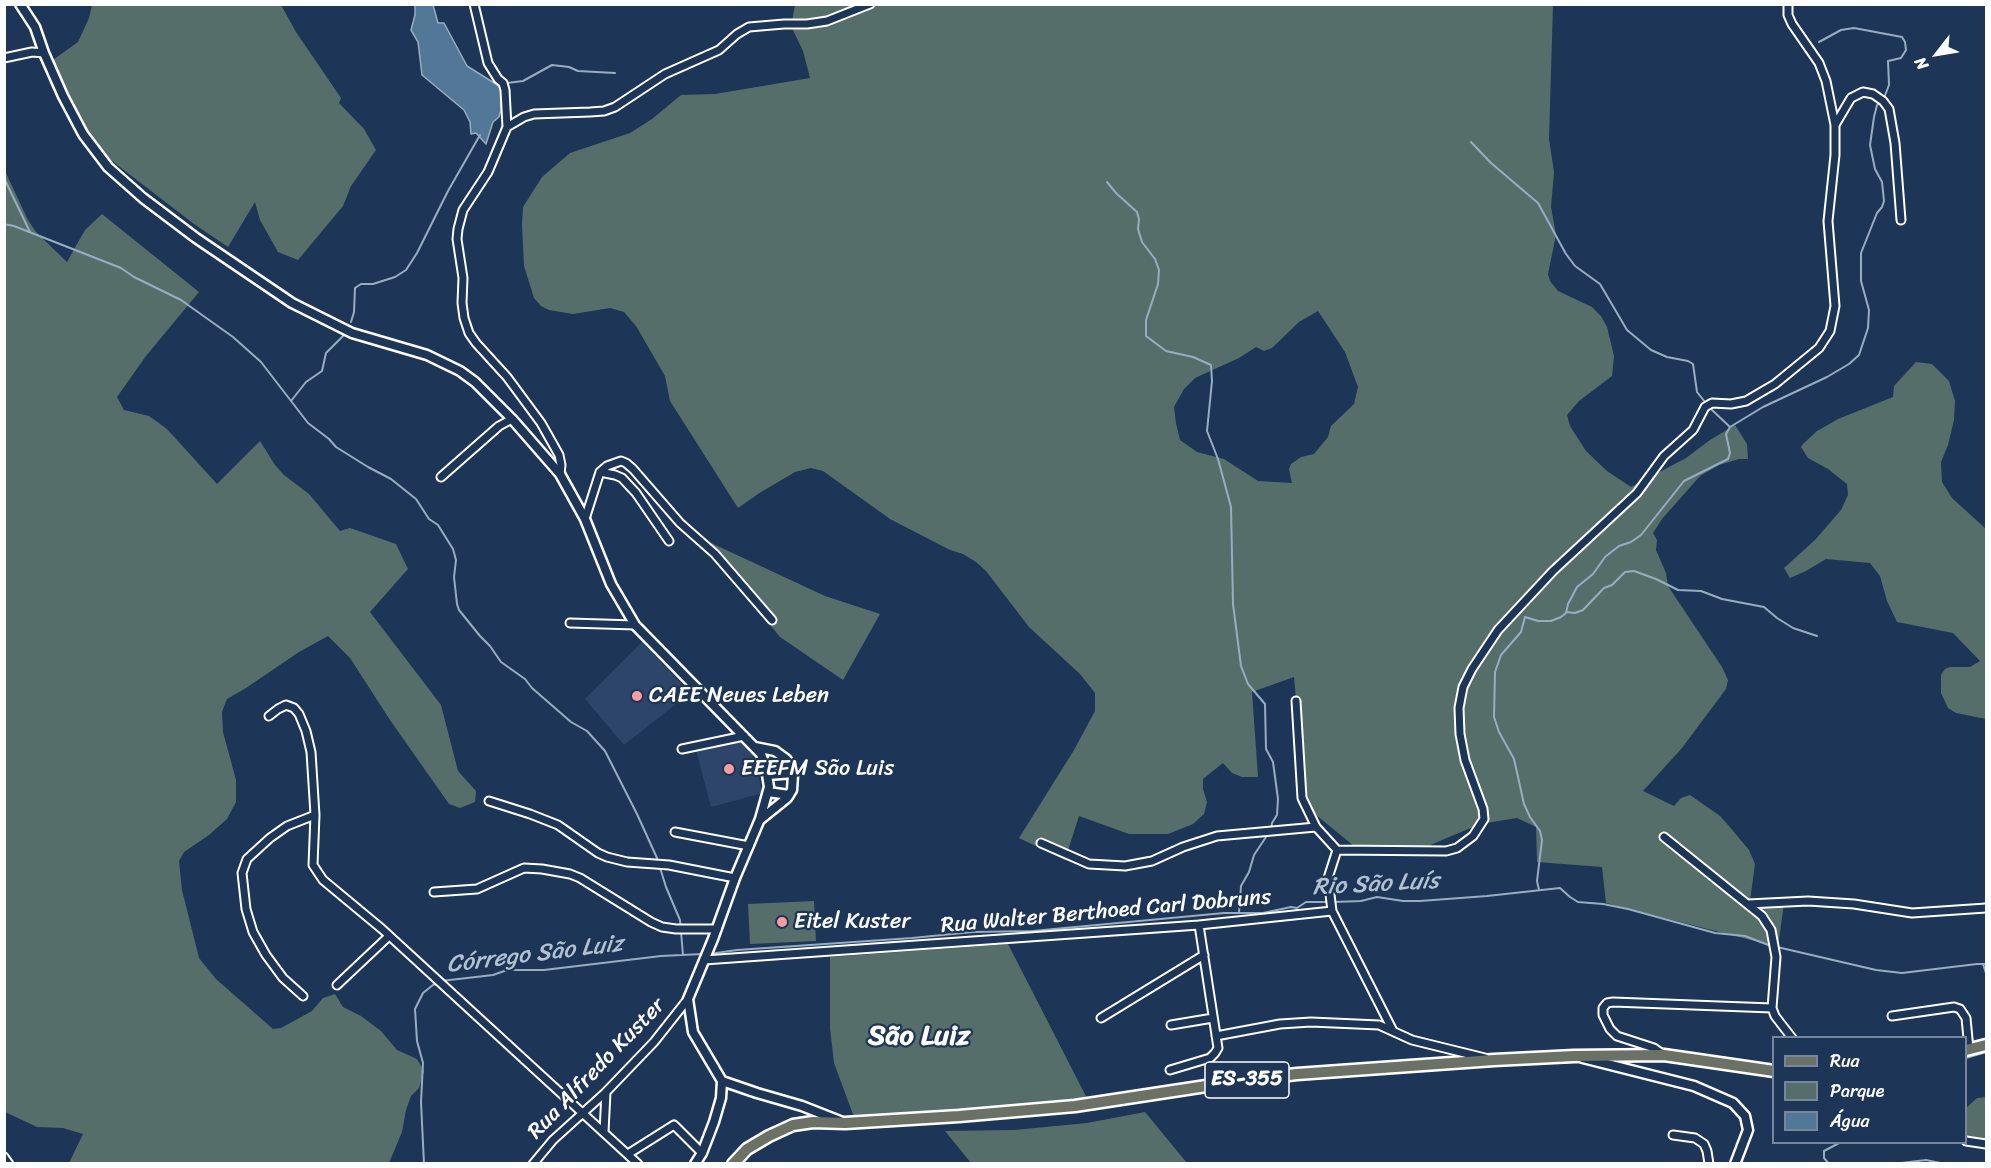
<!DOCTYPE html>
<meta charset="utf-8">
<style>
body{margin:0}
#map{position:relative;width:1991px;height:1168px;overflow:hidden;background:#1d3557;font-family:Sriracha,sans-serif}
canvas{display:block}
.frame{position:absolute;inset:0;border:6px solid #fff;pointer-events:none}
.legend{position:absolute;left:1772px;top:1036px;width:195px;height:108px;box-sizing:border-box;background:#1d3557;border:2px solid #77869a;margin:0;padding:8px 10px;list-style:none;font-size:18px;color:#fff}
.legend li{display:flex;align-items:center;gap:12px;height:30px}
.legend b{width:30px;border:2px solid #77869a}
.north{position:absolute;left:1907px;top:24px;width:60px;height:60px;-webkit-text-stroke:4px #1d3557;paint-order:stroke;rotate:239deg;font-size:16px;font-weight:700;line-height:24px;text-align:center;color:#fff}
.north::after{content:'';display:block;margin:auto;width:21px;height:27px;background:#fff;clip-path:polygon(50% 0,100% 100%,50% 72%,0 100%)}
</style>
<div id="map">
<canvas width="1991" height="1168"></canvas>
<div class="frame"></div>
<ul class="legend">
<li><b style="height:8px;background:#6b7165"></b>Rua</li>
<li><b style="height:16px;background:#566e6a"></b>Parque</li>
<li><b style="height:16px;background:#537797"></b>Água</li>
</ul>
<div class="north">N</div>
</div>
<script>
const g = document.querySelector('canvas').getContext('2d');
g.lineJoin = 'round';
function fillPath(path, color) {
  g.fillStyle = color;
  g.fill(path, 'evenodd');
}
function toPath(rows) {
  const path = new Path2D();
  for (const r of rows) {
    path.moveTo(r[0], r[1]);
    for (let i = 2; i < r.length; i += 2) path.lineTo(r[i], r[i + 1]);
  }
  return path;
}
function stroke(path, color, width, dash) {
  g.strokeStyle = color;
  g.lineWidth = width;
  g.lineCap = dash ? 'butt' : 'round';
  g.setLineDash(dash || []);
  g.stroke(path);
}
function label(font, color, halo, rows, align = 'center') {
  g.font = font + ' Sriracha,sans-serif';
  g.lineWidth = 4.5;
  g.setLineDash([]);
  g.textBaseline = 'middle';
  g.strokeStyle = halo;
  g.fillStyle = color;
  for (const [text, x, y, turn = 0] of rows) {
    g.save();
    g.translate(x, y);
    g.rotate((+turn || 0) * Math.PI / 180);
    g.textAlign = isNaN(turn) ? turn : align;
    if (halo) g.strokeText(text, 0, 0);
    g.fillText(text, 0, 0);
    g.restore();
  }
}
const built = toPath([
 [642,642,690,693,624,745,585,699],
 [746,732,763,793,711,807,695,746]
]);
const green = toPath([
 [92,5,281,5,296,32,341,98,339,103,364,129,376,150,351,186,343,206,298,260,278,252,260,220,255,202,228,247,194,224,103,154,85,126,50,62,78,42,89,18],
 [795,5,1553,5,1549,139,1554,172,1551,207,1556,235,1548,274,1550,281,1558,291,1592,307,1601,316,1607,327,1614,356,1612,376,1579,401,1567,415,1570,426,1586,451,1607,471,1631,487,1686,458,1710,440,1735,425,1747,444,1748,459,1739,459,1719,465,1700,476,1662,519,1653,533,1657,540,1656,550,1666,573,1668,586,1722,667,1728,680,1726,689,1682,748,1643,791,1674,806,1681,798,1690,795,1720,816,1729,826,1749,850,1755,864,1750,901,1784,903,1778,947,1606,903,1602,867,1537,862,1536,827,1517,818,1480,824,1428,846,1387,853,1360,851,1310,810,1297,785,1296,745,1298,722,1294,677,1252,692,1258,777,1242,777,1232,773,1223,763,1203,779,1203,789,1207,802,1204,814,1193,824,1168,834,1129,834,1079,816,1065,860,1019,838,1074,750,1095,711,1095,693,1080,674,1029,627,986,571,976,562,963,554,950,550,890,519,823,471,811,468,795,472,761,492,738,508,670,401,665,376,636,326,624,312,610,308,573,314,549,310,541,306,534,298,524,266,522,224,523,207,542,177,570,153,630,133,652,119,681,95,715,94,810,78,803,51,791,26],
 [1318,311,1345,352,1358,387,1354,404,1331,426,1328,437,1314,454,1301,457,1291,464,1289,469,1292,483,1258,481,1224,459,1197,452,1180,440,1176,423,1174,407,1184,389,1195,378,1239,358,1256,347,1264,351,1272,348,1299,322],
 [5,171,28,220,36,232,67,262,85,230,102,214,199,292,146,356,117,397,124,410,149,416,167,429,217,484,260,441,275,465,284,475,309,494,340,531,350,528,396,544,408,569,370,612,441,705,458,771,476,791,475,802,460,808,449,804,390,720,350,658,328,636,299,652,246,688,227,699,222,712,223,732,236,780,236,802,227,819,209,835,184,852,179,861,182,890,199,958,216,979,273,1029,281,1028,312,1011,323,998,335,994,343,1007,361,1016,381,1031,397,1050,417,1059,424,1071,419,1088,411,1096,406,1110,402,1132,389,1163,69,1163,83,1134,63,1128,37,1127,5,1112],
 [1916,362,1932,364,1949,381,1955,401,1954,420,1948,445,1941,462,1942,482,1952,498,1986,529,1986,719,1956,713,1948,708,1941,693,1941,675,1945,669,1950,667,1970,667,1980,661,1953,633,1897,622,1887,601,1880,576,1870,563,1826,559,1806,571,1790,578,1784,568,1815,540,1841,510,1848,495,1847,484,1828,469,1808,458,1801,447,1803,444,1817,431,1838,419,1893,397,1894,386],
 [709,542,825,596,880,614,843,680,780,637,741,590],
 [814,901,816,941,750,944,748,904],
 [1008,944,1093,1110,978,1118,854,1117,834,1063,830,1028,830,957],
 [1986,1097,1986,1147,1970,1146,1958,1143,1966,1142,1966,1108,1977,1098],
 [1145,1112,1187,1163,971,1163,945,1131,1014,1130,1087,1123]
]);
const water = toPath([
 [415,5,433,5,438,23,444,23,467,66,499,86,501,91,501,110,499,117,493,122,486,144,476,133,471,134,470,122,464,110,422,75,418,42,411,30,415,15,415,5]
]);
const stream = toPath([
 [1819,42,1841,30,1854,28,1902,37,1905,42,1906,50,1901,58,1888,61,1889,85,1884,98],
 [507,83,523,81,552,65,569,67,578,71,615,73],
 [1471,142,1491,163,1538,203,1566,254,1575,266,1600,284,1627,330,1651,350,1667,357,1688,361,1693,364,1697,392,1705,402],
 [4,178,30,232],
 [1107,182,1116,193,1137,212,1139,219,1138,229,1142,242,1155,259,1159,270,1158,284,1146,320,1146,336,1166,351,1193,357,1211,365,1212,381,1207,431,1218,459,1231,507,1233,604,1241,666,1248,684,1265,704,1266,749,1273,762,1278,799,1277,815,1272,823,1271,829],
 [4,224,14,226,121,268,134,277,181,300,233,337,261,362,308,423,329,439,336,447,368,467,391,479,416,499,429,519,438,525,453,549,456,560,454,577,457,604,459,610,480,636,490,646,501,662,525,679,532,688,571,722,587,731,605,751,637,814,657,858,666,887,680,920,683,955],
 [351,322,354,312,355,288,361,284,373,284,395,277,406,270,417,253,448,191,480,135],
 [291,401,306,382,322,371,326,353,344,335],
 [1711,409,1730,427],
 [1566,612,1575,613,1583,610,1604,588,1612,585,1625,572,1634,571,1656,579,1678,590,1701,591,1722,599,1764,607,1777,618,1793,628,1817,636],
 [1539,890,1537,881,1542,840,1540,831,1530,817,1524,804,1514,759,1499,732,1494,717,1495,672,1501,655,1521,632,1525,617,1538,621,1551,621,1561,617,1566,613,1568,604,1577,587,1593,574,1605,557,1619,546,1631,542,1641,535,1684,481,1728,459,1730,453,1726,434,1730,427,1763,407,1827,377,1849,364,1859,355,1868,328,1869,310,1861,281,1861,253,1877,213,1882,207,1884,201,1882,182,1875,169,1870,145,1874,117,1877,105,1880,103],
 [1334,902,1361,901,1377,897,1403,901,1420,901,1487,896,1560,888,1570,897,1578,902,1603,904,1628,909,1715,933,1745,936,1771,946],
 [1239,913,1241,886,1249,872,1254,855,1268,834],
 [1777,947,1876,970,1902,973,1977,964,1986,964],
 [709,954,737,950,912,938,973,932,1033,931,1224,913,1263,913,1291,907,1297,908,1306,902,1328,902],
 [1983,964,1986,973],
 [1966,1058,1986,1052],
 [424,1164,421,1102,423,1063,417,1041,415,1009,423,993,433,985,441,981,493,975,507,970,544,970,661,956,703,954],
 [1829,1164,1824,1158,1824,1151,1841,1142],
 [1893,1164,1926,1160,1945,1164]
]);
const minor = toPath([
 [474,4,488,63,498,79,503,83,505,90,507,127],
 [4,58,32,52,44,53],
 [1835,125,1851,98,1863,92,1873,94,1883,101,1889,109,1895,143,1901,220],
 [600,472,607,466,621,461,626,463,633,469,680,523,715,554,772,620],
 [560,474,561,465,559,455,541,423,507,377,476,343,469,333,464,318,462,303,463,278,457,239,458,229,463,210,488,172,507,127,524,117,534,114,590,112,604,111,615,107,665,74,719,50,737,34,749,27,784,24,807,24,827,21,870,4],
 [441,477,499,426,512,419],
 [585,519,600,472,615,475,622,478,636,493,669,541],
 [570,623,635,625],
 [1296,701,1302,798,1316,827,1337,850],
 [269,716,278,709,286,705,294,708,299,714,306,731,311,752,315,815,313,865,323,880,382,929,638,1164],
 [682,749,744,736],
 [489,801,530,814,558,825,598,853,607,857,627,862,669,865,735,878],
 [675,832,749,846],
 [1664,837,1762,916,1771,930,1776,957,1772,1008,1775,1016,1792,1038],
 [1041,843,1089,864,1125,866,1152,861,1183,847,1217,836,1316,827],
 [434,892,477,889,524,868,542,869,570,874,580,878,651,922,662,927,676,929,717,929],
 [1748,904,1808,901,1854,904,1912,913,1986,908],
 [704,960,1199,925,1332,911],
 [337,985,389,936],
 [303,996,283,978,266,955,253,932,246,909,242,873,247,859,270,838,287,826,315,815],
 [1892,1016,1954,1007,1960,1009,1966,1018,1969,1049],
 [1101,1018,1204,955],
 [1171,1025,1213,1018],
 [1393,1031,1332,911,1328,878,1337,850,1446,851,1457,848,1473,836,1484,819,1483,809,1465,760,1460,734,1459,708,1463,687,1472,669,1498,630,1553,571,1637,493,1664,456,1693,430,1705,407,1712,403,1731,404,1746,401,1775,384,1819,348,1830,331,1835,306,1828,221,1835,155,1835,125,1826,81,1819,63,1792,24,1788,15,1788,4],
 [1216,1036,1280,1024,1311,1022,1379,1025,1412,1040,1485,1058],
 [1664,1055,1654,1048,1617,1036,1610,1029,1603,1015,1603,1008,1607,1003,1613,1002,1772,1008],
 [1170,1070,1210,1058,1215,1053,1218,1048,1199,925],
 [604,1132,606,1092],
 [1673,1135,1695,1138,1704,1144,1707,1151,1709,1164],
 [1966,1141,1986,1144],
 [628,1154,674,1125,702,1153],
 [4,1157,9,1164],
 [533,1164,553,1140,606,1092,654,1042,688,999]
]);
const tertiary = toPath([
 [20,4,35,27,44,53,63,96,83,134,108,167,143,198,196,238,292,303,352,333,427,355,460,371,475,382,512,419,560,474,585,519,611,584,635,625,761,754,766,768,769,787,760,819,735,878,713,939,688,999,693,1032,722,1081,757,1093,802,1106,840,1121],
 [755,747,775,751,786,759,792,767,793,775,792,790,787,798,761,819],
 [768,775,793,773],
 [768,792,789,795],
 [1583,1058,1694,1086,1733,1103,1745,1116,1748,1130,1735,1164],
 [695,1164,702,1153,714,1122,721,1098,722,1081]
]);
const primary = toPath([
 [1966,1050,1986,1045],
 [733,1164,747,1149,769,1136,793,1125,813,1122,845,1123,959,1116,1075,1106,1239,1081,1297,1074,1494,1060,1574,1056,1664,1055,1774,1071]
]);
const markers = [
 [637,696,6,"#ff9aa2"],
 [729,769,6,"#ff9aa2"],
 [782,922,6,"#ff9aa2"]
];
const shields = [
 [1247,1080,84]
];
const shieldNames = [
 ["ES-355",1247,1080]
];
const poiNames = [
 ["CAEE Neues Leben",649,696],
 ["EEEFM São Luis",741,769],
 ["Eitel Kuster",794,922]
];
const streetNames = [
 ["Rua Walter Berthoed Carl Dobruns",1106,912,-5],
 ["Rua Alfredo Kuster",597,1069,-46]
];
const waterNames = [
 ["Rio São Luís",1376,885,-3],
 ["Córrego São Luiz",535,955,-7]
];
const districtNames = [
 ["São Luiz",919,1037]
];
fillPath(built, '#2d4568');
fillPath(green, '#566e6a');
fillPath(water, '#537797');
stroke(water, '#98adc1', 1.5);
stroke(stream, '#98adc1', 2);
stroke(minor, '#fff', 11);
stroke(tertiary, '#fff', 13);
stroke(primary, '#fff', 15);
stroke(minor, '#1d3557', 7);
stroke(tertiary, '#1d3557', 8);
stroke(primary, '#6b7165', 10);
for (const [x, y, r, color] of markers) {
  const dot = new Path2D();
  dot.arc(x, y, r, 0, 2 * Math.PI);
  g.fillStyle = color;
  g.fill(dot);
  stroke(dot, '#1d3557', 2);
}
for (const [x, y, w] of shields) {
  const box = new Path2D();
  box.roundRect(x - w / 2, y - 18, w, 36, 4.5);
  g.fillStyle = '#1d3557';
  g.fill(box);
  stroke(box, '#fff', 1.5);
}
label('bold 21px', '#fff', null, shieldNames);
label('22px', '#fff', '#1d3557', poiNames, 'left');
label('22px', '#fff', '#1d3557', streetNames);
label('italic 24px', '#b2c2d0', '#1d3557', waterNames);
label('bold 28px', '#fff', '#1d3557', districtNames);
</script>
